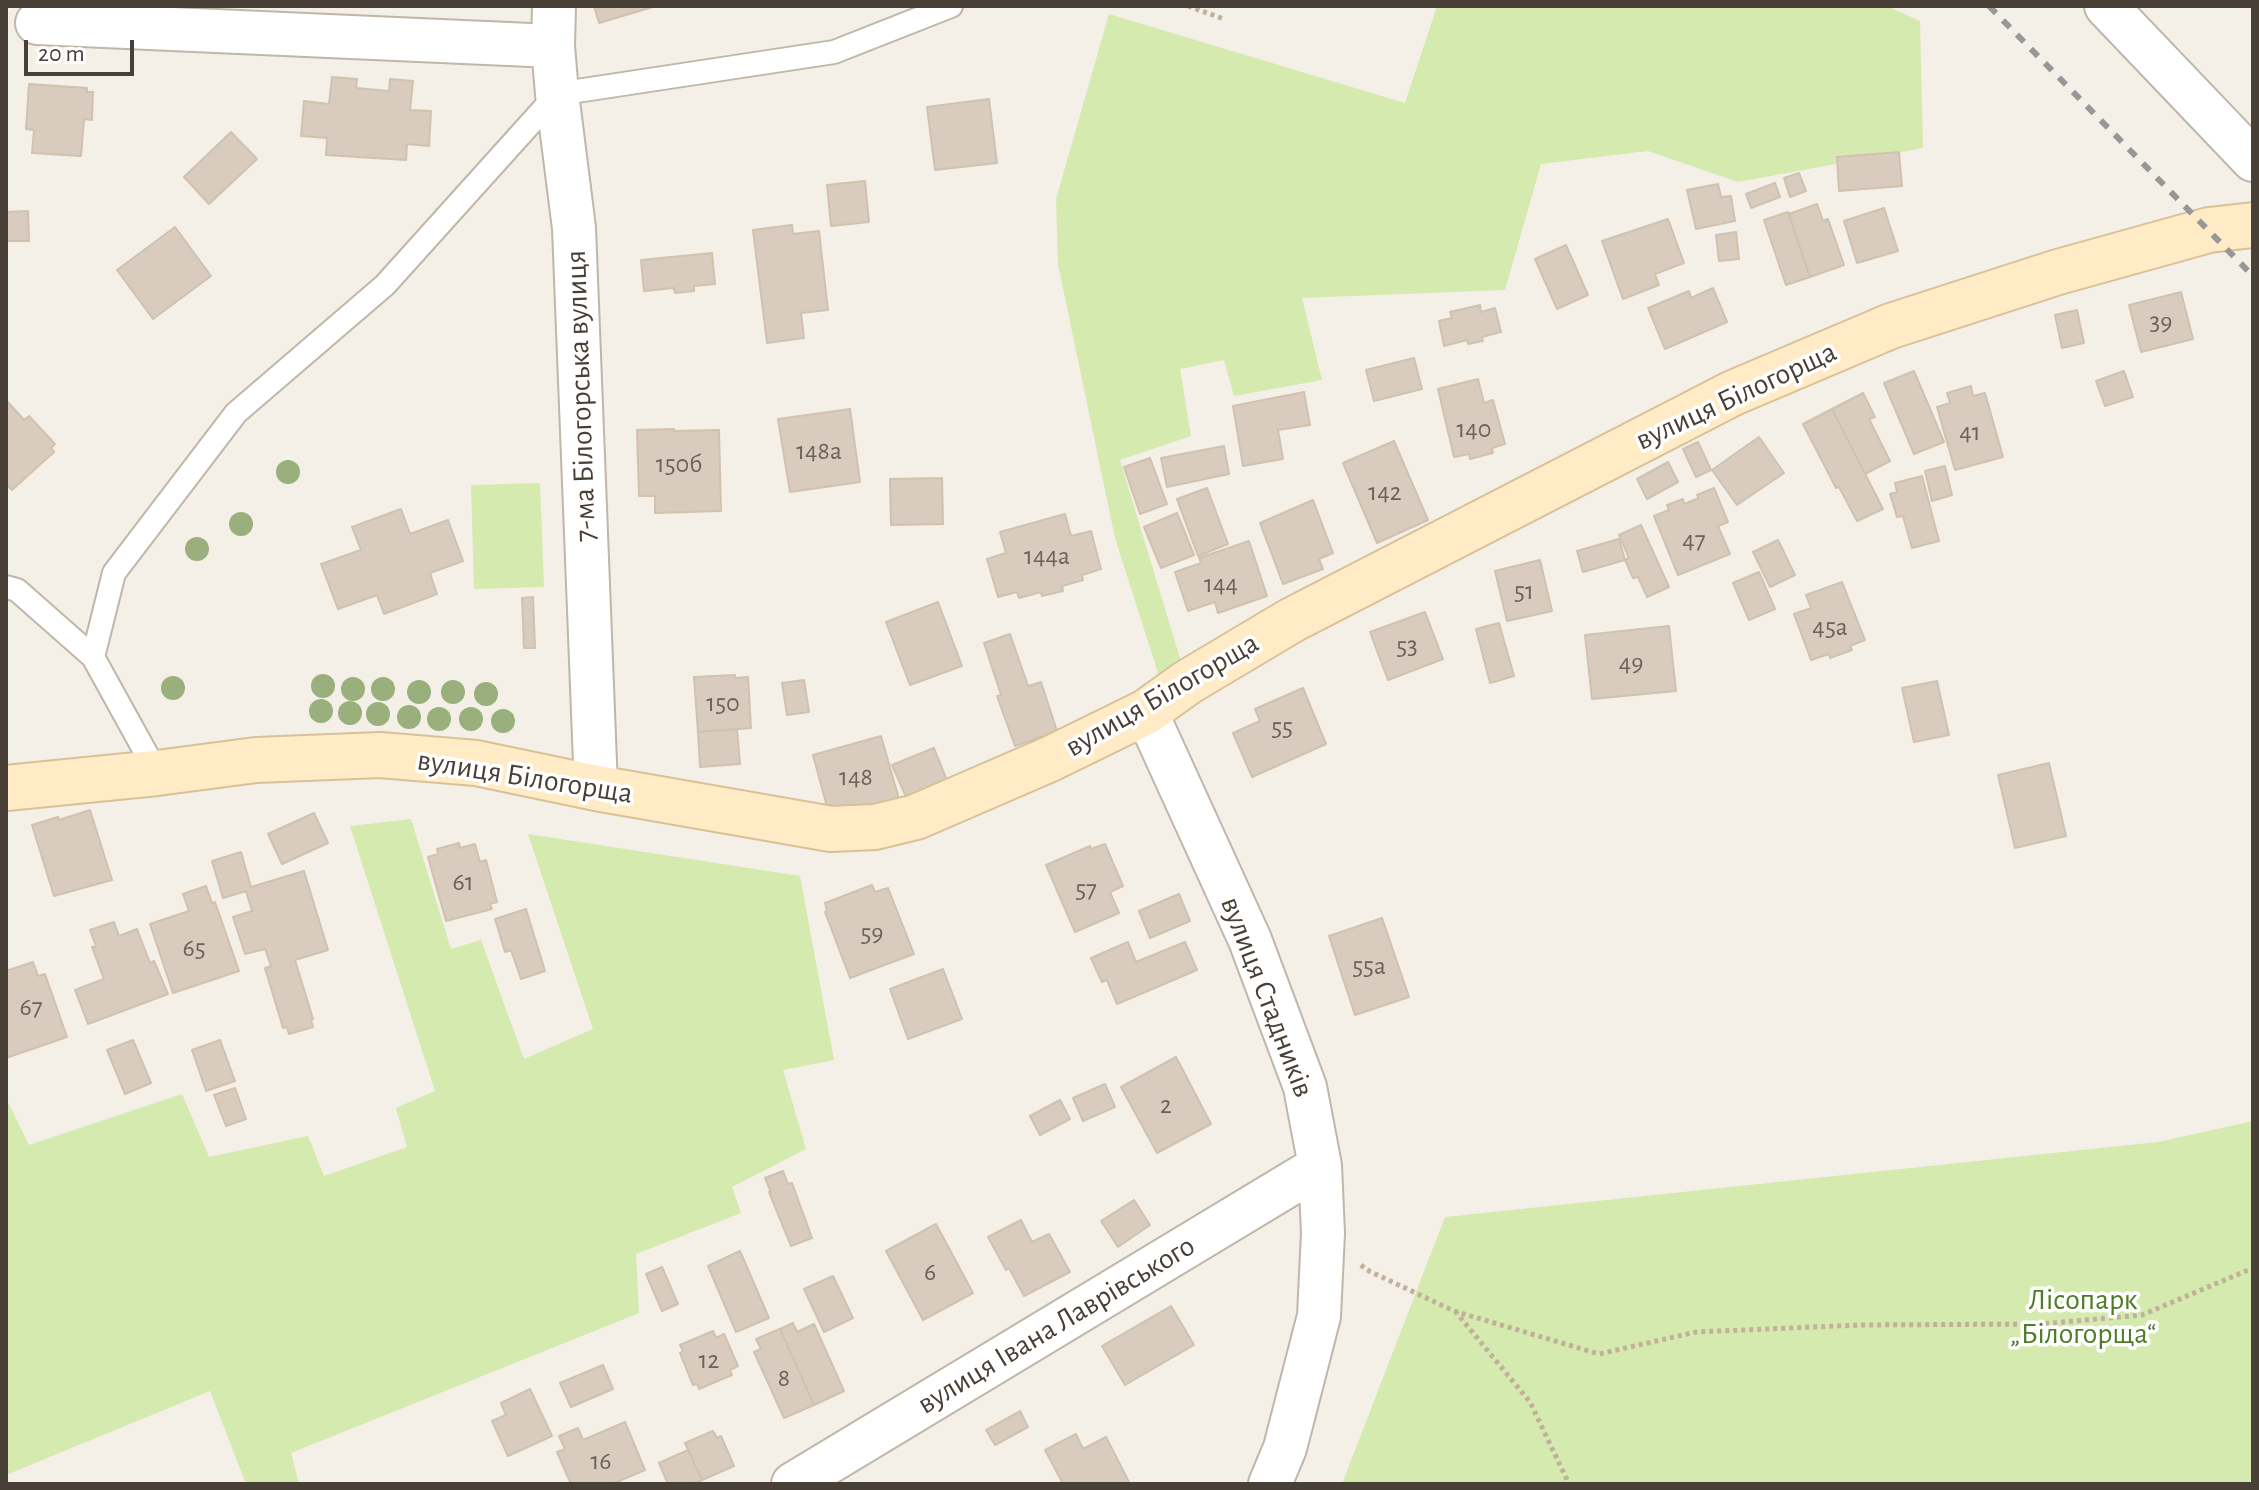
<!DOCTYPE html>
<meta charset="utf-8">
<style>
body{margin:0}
#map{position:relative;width:2259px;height:1490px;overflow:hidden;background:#f4efe7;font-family:"Alegreya Sans",sans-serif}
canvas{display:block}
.frame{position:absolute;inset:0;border:8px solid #483f36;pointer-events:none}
.scale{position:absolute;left:24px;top:40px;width:110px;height:36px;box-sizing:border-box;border:4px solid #483f36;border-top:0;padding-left:10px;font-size:24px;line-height:28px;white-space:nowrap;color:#483f36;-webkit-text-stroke:6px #fff;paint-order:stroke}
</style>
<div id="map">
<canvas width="2259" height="1490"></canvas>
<div class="frame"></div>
<div class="scale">20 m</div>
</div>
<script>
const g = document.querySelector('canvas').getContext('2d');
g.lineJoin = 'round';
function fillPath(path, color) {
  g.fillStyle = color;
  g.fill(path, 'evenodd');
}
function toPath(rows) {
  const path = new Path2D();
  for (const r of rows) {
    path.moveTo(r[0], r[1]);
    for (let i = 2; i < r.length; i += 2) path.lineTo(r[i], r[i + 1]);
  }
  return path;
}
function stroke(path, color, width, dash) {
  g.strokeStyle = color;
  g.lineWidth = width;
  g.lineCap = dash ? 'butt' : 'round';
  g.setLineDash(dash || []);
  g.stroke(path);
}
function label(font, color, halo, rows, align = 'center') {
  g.font = font + ' "Alegreya Sans",sans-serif';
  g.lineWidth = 7;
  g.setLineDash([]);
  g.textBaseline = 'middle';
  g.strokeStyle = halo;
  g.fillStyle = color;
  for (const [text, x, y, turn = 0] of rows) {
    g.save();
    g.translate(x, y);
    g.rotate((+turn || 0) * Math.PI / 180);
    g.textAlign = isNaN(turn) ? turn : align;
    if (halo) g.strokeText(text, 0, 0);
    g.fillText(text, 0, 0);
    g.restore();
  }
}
const green = toPath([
 [1437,6,1887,6,1920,21,1923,148,1738,182,1648,151,1541,164,1505,290,1302,298,1322,380,1234,396,1224,360,1180,369,1191,436,1120,460,1182,665,1159,676,1115,538,1058,264,1056,199,1109,14,1405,103],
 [540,483,544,587,474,589,471,485],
 [411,819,451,949,481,940,524,1059,593,1029,528,834,800,876,834,1060,783,1070,806,1149,732,1187,741,1213,636,1254,639,1313,291,1453,299,1484,246,1484,210,1391,6,1475,6,1098,29,1145,182,1094,209,1157,308,1136,324,1176,407,1147,396,1108,435,1091,350,826],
 [2253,1121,2253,1484,1342,1484,1445,1217,2158,1142]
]);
const building = toPath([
 [594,6,656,6,599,23,594,6],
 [332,77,357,79,356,88,389,91,390,79,413,81,410,110,431,111,429,146,407,144,406,160,326,155,327,138,301,136,304,101,329,104,332,77],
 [29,84,87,88,87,92,93,92,92,120,84,119,81,156,32,153,34,130,26,129,29,84],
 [989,99,997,163,935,170,927,107,989,99],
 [231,132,257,159,209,204,184,177,231,132],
 [1899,152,1902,186,1839,191,1837,157,1899,152],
 [1799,173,1806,191,1790,197,1784,178,1799,173],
 [865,181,869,222,831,226,827,185,865,181],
 [1775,183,1780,197,1751,208,1746,194,1775,183],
 [1718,184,1721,197,1731,196,1735,221,1696,229,1687,190,1718,184],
 [1817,204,1823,221,1828,219,1844,265,1810,277,1789,214,1817,204],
 [1884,208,1898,251,1857,263,1844,221,1884,208],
 [28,211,29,241,6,241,6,212,28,211],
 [1788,212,1810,277,1786,285,1764,220,1788,212],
 [1668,219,1684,263,1655,274,1659,285,1623,299,1602,241,1668,219],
 [792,225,793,234,819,231,828,310,801,313,804,338,767,343,753,230,792,225],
 [175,227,211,276,153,319,117,270,175,227],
 [1736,232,1739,259,1719,261,1716,235,1736,232],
 [1566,245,1588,295,1557,309,1535,259,1566,245],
 [712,253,715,284,694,286,694,291,675,293,674,288,644,291,641,260,712,253],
 [1713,288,1727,322,1665,349,1648,308,1689,291,1691,298,1713,288],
 [2181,292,2193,339,2141,352,2129,305,2181,292],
 [1480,305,1481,312,1495,308,1501,332,1482,337,1483,341,1468,344,1467,340,1444,346,1439,321,1452,318,1450,312,1480,305],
 [2077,310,2084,343,2062,348,2055,315,2077,310],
 [1414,358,1422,389,1374,401,1366,370,1414,358],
 [1914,371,1944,442,1914,454,1884,383,1914,371],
 [2124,371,2133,397,2105,406,2096,381,2124,371],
 [1478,379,1484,403,1493,400,1505,444,1492,448,1493,453,1470,459,1469,454,1454,457,1438,389,1478,379],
 [1971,386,1973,396,1985,393,2003,457,1955,470,1937,407,1950,403,1947,393,1971,386],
 [1304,392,1310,425,1278,430,1283,459,1243,466,1233,406,1304,392],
 [1863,393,1875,417,1869,419,1890,461,1865,474,1832,409,1863,393],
 [6,400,24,420,29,416,55,444,51,448,54,452,12,490,6,484,6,400],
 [850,409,860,482,790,492,778,419,850,409],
 [1832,409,1883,509,1857,521,1839,487,1836,488,1803,424,1832,409],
 [674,429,674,431,719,430,721,511,655,513,655,496,639,496,637,430,674,429],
 [1759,437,1784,473,1737,505,1712,470,1759,437],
 [1394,441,1428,520,1377,543,1343,463,1394,441],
 [1698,442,1711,470,1696,477,1683,449,1698,442],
 [1224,446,1229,474,1167,487,1161,458,1224,446],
 [1150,458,1167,504,1140,514,1124,467,1150,458],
 [1668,462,1678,482,1647,499,1637,479,1668,462],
 [1945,466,1952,495,1932,501,1925,471,1945,466],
 [1922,476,1939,541,1912,548,1903,516,1897,517,1890,494,1897,492,1895,483,1922,476],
 [942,478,943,524,891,525,890,479,942,478],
 [1207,488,1228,544,1198,556,1177,499,1207,488],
 [1714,488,1728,522,1718,526,1730,554,1678,575,1654,516,1669,510,1667,505,1683,499,1684,504,1699,498,1697,495,1714,488],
 [1313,500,1333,553,1319,559,1323,569,1283,584,1260,523,1313,500],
 [401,509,410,534,448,520,463,561,430,573,437,594,384,614,377,595,338,609,321,564,361,550,352,527,401,509],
 [1177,513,1194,555,1161,568,1144,527,1177,513],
 [1065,514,1071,536,1091,531,1101,569,1082,575,1083,580,1062,586,1063,591,1042,596,1041,592,1019,598,1017,592,998,597,987,559,1006,553,1000,532,1065,514],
 [1641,525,1669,587,1647,597,1638,577,1633,578,1625,560,1629,558,1619,535,1641,525],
 [1619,539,1625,560,1583,572,1577,551,1619,539],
 [1778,540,1795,575,1770,587,1753,552,1778,540],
 [1249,541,1267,596,1218,613,1215,602,1188,611,1175,572,1201,563,1199,558,1249,541],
 [1540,560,1552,611,1507,621,1495,571,1540,560],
 [1759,572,1775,609,1749,620,1733,583,1759,572],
 [1842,582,1865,640,1850,646,1852,650,1830,658,1829,654,1811,660,1794,614,1811,608,1806,595,1842,582],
 [533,597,535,648,524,648,522,598,533,597],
 [938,602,962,666,910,685,886,622,938,602],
 [1425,612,1443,659,1388,680,1370,632,1425,612],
 [1499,623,1514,676,1490,683,1476,629,1499,623],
 [1669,626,1676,691,1592,699,1585,635,1669,626],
 [1010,634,1028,686,1041,682,1057,731,1015,746,997,696,1001,695,984,643,1010,634],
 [735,675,735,678,748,677,751,728,698,732,694,677,735,675],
 [804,680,809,712,787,715,782,683,804,680],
 [1937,681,1949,735,1914,742,1902,688,1937,681],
 [1303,688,1326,744,1252,777,1233,733,1260,721,1255,709,1303,688],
 [737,729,740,764,700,767,698,732,737,729],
 [881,736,899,799,830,818,813,755,881,736],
 [934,748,948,783,907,799,892,765,934,748],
 [2049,763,2066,836,2015,848,1998,775,2049,763],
 [90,810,112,880,54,896,32,825,58,817,59,820,90,810],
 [314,813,328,843,282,864,268,834,314,813],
 [459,843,460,848,475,844,480,862,486,860,497,902,490,904,492,909,446,921,428,857,438,854,437,849,459,843],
 [1105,844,1123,886,1110,892,1119,913,1075,932,1046,865,1090,846,1091,849,1105,844],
 [241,852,251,887,304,871,328,950,295,960,313,1019,311,1020,313,1027,289,1034,287,1027,283,1028,265,968,271,966,265,949,245,954,233,917,252,911,246,891,223,898,212,861,241,852],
 [872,885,875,892,888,888,914,954,850,978,825,912,827,911,825,903,872,885],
 [206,886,212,903,215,902,239,971,173,993,150,924,189,911,183,894,206,886],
 [1179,894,1190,921,1150,938,1139,911,1179,894],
 [526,909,545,971,521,979,511,950,505,952,495,919,526,909],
 [1382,918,1409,997,1355,1015,1329,936,1382,918],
 [114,922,119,936,137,929,150,963,154,961,168,994,88,1024,75,990,104,979,92,947,96,946,90,930,114,922],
 [1128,942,1136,962,1185,942,1197,970,1117,1004,1107,980,1102,982,1091,958,1128,942],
 [33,962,38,976,45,974,67,1037,6,1058,6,971,33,962],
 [943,969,962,1019,908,1039,890,989,943,969],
 [133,1040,151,1083,125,1094,107,1050,133,1040],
 [220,1040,235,1081,206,1091,192,1050,220,1040],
 [1176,1057,1211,1124,1157,1153,1121,1087,1176,1057],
 [1105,1084,1115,1107,1083,1121,1073,1098,1105,1084],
 [235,1088,246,1119,226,1126,214,1095,235,1088],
 [1060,1100,1070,1119,1040,1135,1030,1116,1060,1100],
 [783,1171,788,1184,792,1183,812,1238,791,1246,769,1192,771,1192,765,1178,783,1171],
 [1134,1200,1150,1225,1118,1247,1101,1221,1134,1200],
 [1021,1220,1032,1242,1049,1234,1070,1272,1024,1296,1009,1268,1006,1270,988,1237,1021,1220],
 [936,1224,973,1293,923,1320,886,1251,936,1224],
 [740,1251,769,1318,736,1332,708,1266,740,1251],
 [662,1267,678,1304,662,1311,646,1274,662,1267],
 [833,1276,853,1318,824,1332,804,1289,833,1276],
 [1171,1306,1194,1345,1125,1385,1102,1346,1171,1306],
 [793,1323,797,1332,814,1324,844,1391,814,1405,780,1329,793,1323],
 [780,1329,814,1405,784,1418,754,1352,761,1349,756,1339,780,1329],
 [713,1331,716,1338,724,1334,738,1366,730,1370,732,1375,699,1389,697,1384,693,1385,680,1353,683,1351,680,1345,713,1331],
 [603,1365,613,1389,571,1407,560,1383,603,1365],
 [530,1389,552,1436,508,1456,492,1421,506,1415,501,1403,530,1389],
 [1020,1411,1028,1427,995,1445,986,1430,1020,1411],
 [625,1422,645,1470,612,1484,571,1484,557,1452,565,1449,559,1436,578,1428,583,1440,625,1422],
 [713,1431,717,1438,721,1436,734,1466,702,1480,685,1443,713,1431],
 [1076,1434,1083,1449,1106,1437,1130,1484,1063,1484,1045,1450,1076,1434],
 [688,1450,702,1480,693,1484,668,1484,659,1463,688,1450]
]);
const path = toPath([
 [1188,6,1224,19],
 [1361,1265,1367,1270,1454,1311,1599,1354,1696,1332,1861,1325,2041,1324,2142,1315,2253,1268],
 [1455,1311,1530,1402,1569,1484]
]);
const lane = toPath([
 [6,587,17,590,93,657],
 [157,773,93,657,114,573,236,413,385,285,557,94,834,52,951,6]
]);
const street = toPath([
 [554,6,553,46,557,94,574,228,596,788],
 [2106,6,2253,160],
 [37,23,553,46],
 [1146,712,1250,940,1305,1087,1320,1166,1323,1233,1319,1316,1285,1448,1270,1484],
 [793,1484,1320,1166]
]);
const secondary = toPath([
 [6,788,157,773,256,760,380,755,476,763,596,788,831,829,875,827,916,817,1050,759,1146,712,1188,682,1292,620,1733,393,1891,326,2058,272,2209,230,2253,225]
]);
const rail = toPath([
 [1989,6,2253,276]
]);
const trees = [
 [288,472],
 [241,524],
 [197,549],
 [323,686],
 [173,688],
 [353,689],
 [383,689],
 [419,692],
 [453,692],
 [486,694],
 [321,711],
 [350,713],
 [378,714],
 [409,717],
 [439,719],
 [471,719],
 [503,721]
];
const numberNames = [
 ["39",2161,322],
 ["140",1474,429],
 ["41",1970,432],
 ["148а",819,451],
 ["150б",679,464],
 ["142",1385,492],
 ["47",1694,540],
 ["144а",1047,556],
 ["144",1221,584],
 ["51",1524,591],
 ["45а",1830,627],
 ["53",1407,646],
 ["49",1631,663],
 ["150",723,703],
 ["55",1282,727],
 ["148",856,777],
 ["61",463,882],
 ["57",1086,889],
 ["59",872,933],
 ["65",194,948],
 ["55а",1369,966],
 ["67",31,1007],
 ["2",1166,1105],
 ["6",930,1272],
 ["12",709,1360],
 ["8",784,1378],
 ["16",601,1461]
];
const streetNames = [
 ["7-ма Білогорська вулиця",581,396,-92],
 ["вулиця Білогорща",1736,396,-25],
 ["вулиця Білогорща",1162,695,-30],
 ["вулиця Білогорща",525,777,9],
 ["вулиця Стадників",1267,997,69],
 ["вулиця Івана Лаврівського",1056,1325,-31]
];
const parkNames = [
 ["Лісопарк",2083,1300],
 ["„Білогорща“",2083,1334]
];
fillPath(green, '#d5eaae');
fillPath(building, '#d9ccbf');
stroke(building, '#d1c1af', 2);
stroke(lane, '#c0b6a9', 26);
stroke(street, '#c0b6a9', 46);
stroke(secondary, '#d9c197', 48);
stroke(path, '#c2b09a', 5, [4, 4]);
stroke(lane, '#fff', 22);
stroke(street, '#fff', 42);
stroke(secondary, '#ffecc6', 44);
stroke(rail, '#979797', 6, [10, 10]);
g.fillStyle = '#99b07d';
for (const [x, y] of trees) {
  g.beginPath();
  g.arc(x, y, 12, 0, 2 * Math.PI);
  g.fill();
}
label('26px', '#6c6258', null, numberNames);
label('30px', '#483f36', '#fff', streetNames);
label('30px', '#4f7c26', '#fff', parkNames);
</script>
